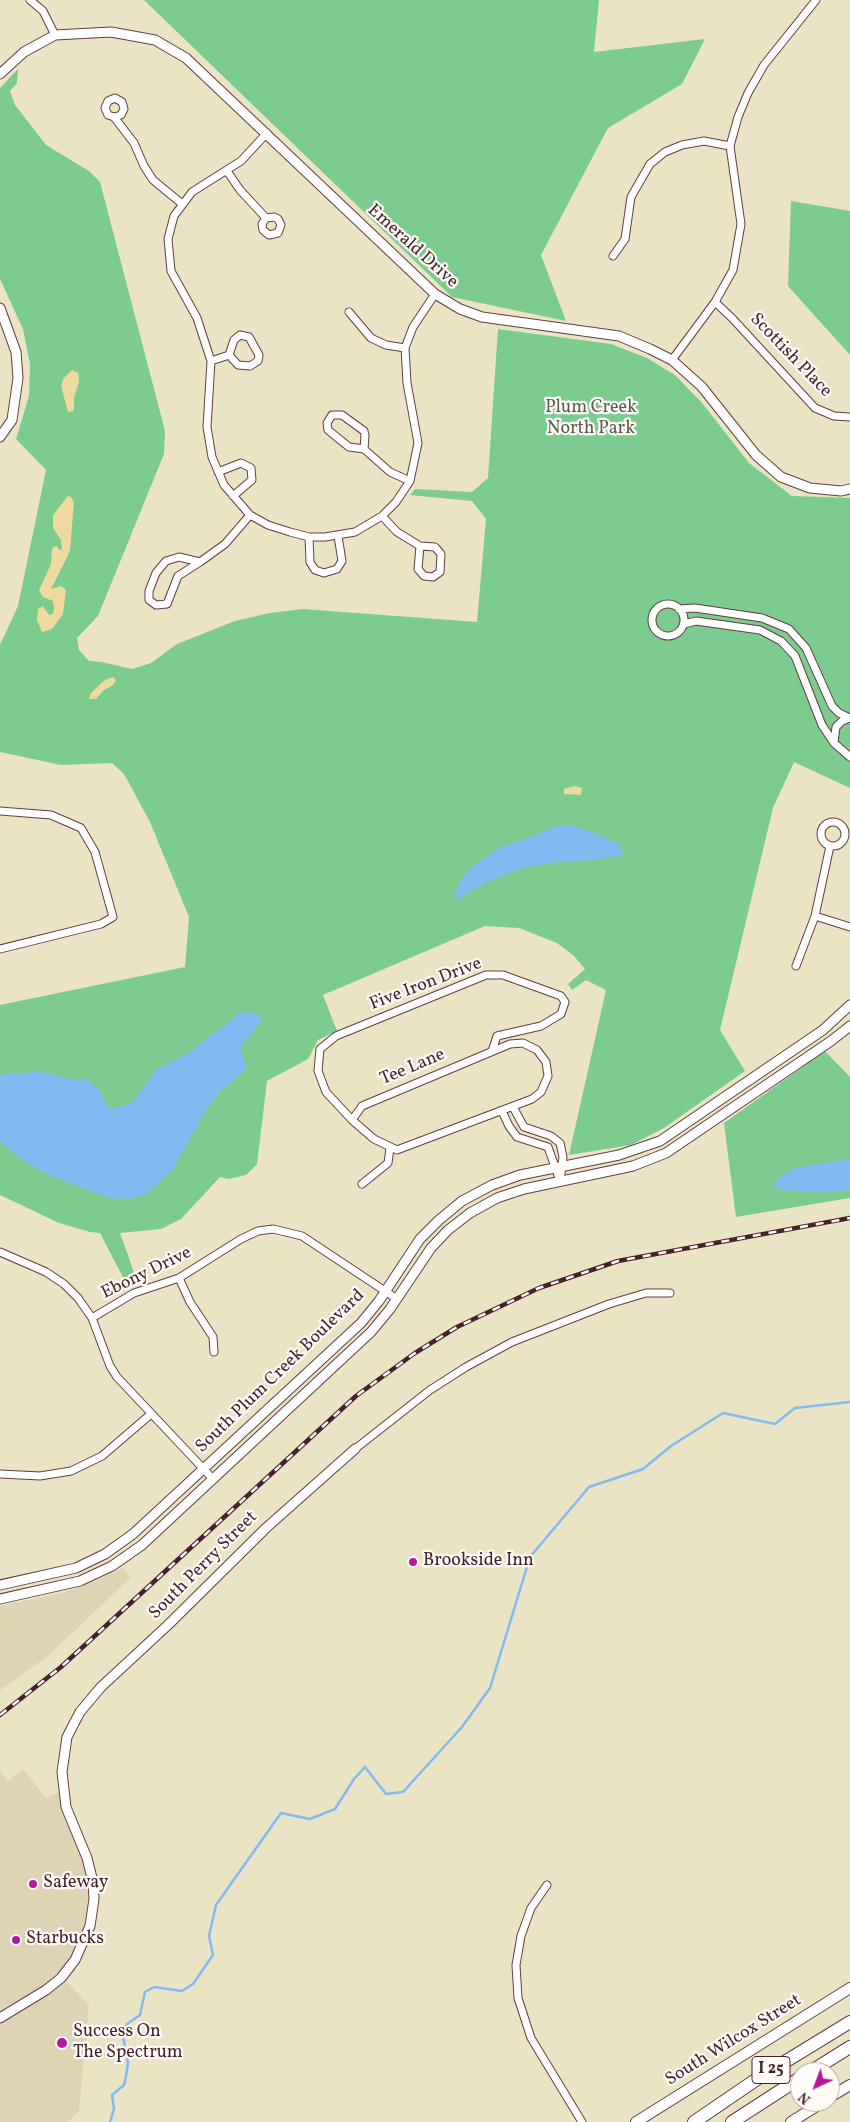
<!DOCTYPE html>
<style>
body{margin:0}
#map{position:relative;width:850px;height:2122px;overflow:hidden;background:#eae4c4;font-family:Vollkorn,serif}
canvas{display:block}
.north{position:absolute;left:790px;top:2062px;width:50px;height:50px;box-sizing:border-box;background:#fdfcf7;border:1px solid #b5a4a5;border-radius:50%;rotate:223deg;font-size:14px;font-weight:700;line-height:20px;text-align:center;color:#4a1f2b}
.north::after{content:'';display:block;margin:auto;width:18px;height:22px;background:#b5179e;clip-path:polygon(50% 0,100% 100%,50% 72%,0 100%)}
</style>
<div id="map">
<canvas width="850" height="2122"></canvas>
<div class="north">N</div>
</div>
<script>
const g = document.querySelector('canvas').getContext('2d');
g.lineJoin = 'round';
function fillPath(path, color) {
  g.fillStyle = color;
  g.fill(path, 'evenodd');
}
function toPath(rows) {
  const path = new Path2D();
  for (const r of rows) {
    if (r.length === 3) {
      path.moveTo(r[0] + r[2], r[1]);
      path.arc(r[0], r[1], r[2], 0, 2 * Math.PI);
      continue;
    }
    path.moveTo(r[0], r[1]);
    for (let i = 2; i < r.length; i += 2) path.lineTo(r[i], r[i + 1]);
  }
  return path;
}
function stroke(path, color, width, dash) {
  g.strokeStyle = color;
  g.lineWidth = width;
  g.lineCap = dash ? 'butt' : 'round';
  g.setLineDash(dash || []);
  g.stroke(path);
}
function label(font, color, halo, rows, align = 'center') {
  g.font = font + ' Vollkorn,serif';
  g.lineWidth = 4.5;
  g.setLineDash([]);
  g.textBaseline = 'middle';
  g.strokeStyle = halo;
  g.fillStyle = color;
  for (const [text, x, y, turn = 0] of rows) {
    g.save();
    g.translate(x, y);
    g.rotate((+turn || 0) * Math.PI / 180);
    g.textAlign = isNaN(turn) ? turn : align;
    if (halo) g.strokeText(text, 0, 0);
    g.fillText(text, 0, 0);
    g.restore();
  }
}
const built = toPath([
 [123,1568,131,1577,48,1656,0,1690,0,1606,61,1593,91,1583],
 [23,1769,46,1798,63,1790,91,1871,90,1926,62,1977,89,2005,79,2111,68,2122,0,2122,0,1771,8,1781]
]);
const green = toPath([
 [144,0,599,0,594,52,705,39,682,84,608,128,541,255,566,321,452,297],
 [18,69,17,83,10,91,15,105,46,145,89,171,100,182,165,431,164,454,98,616,77,638,79,650,89,661,102,662,132,669,151,663,177,644,235,621,270,613,303,609,477,622,486,519,472,501,410,495,415,489,472,492,488,478,498,329,611,344,647,358,675,375,703,404,749,463,792,496,850,498,850,788,794,762,773,808,720,1030,745,1071,664,1128,631,1145,569,1155,606,990,586,980,572,990,568,984,585,969,574,956,557,943,519,928,485,926,323,995,337,1031,318,1040,308,1059,267,1081,257,1164,246,1175,229,1179,220,1177,181,1219,161,1229,120,1233,137,1281,126,1283,100,1233,90,1232,59,1223,0,1195,0,1005,185,967,189,917,150,822,124,774,112,763,61,765,0,752,0,645,18,606,46,470,16,439,29,396,30,364,23,329,0,279,0,88],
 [791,201,850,211,850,355,788,286],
 [825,1051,850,1077,850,1198,736,1217,724,1123]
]);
const sand = toPath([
 [72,370,78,373,79,382,74,398,74,411,68,412,61,386,63,379],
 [68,496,71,497,74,502,70,551,51,589,61,586,66,590,63,614,52,629,42,632,37,620,38,609,43,606,49,615,53,614,54,608,53,601,43,597,39,590,51,564,52,548,56,546,60,550,62,549,61,540,53,528,53,515],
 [113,677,116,680,114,684,103,691,96,699,89,699,91,693,105,680],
 [575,786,582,788,581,795,564,794,564,789]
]);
const water = toPath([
 [561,825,572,825,600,835,620,845,623,855,592,860,556,862,519,869,485,883,459,899,454,896,461,879,475,864,500,848],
 [245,1012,258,1014,262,1020,242,1045,241,1052,246,1065,246,1069,221,1091,206,1110,173,1169,148,1193,130,1199,109,1198,46,1174,19,1158,0,1141,0,1075,34,1072,49,1073,63,1078,90,1080,92,1085,99,1089,109,1109,118,1108,134,1101,156,1070,190,1052,240,1013],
 [850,1159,850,1190,822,1192,779,1190,774,1186,777,1179,794,1168]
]);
const stream = toPath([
 [110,2122,114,2109,112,2095,124,2085,126,2076,128,2063,122,2031,127,2024,140,2015,145,1992,154,1987,182,1991,193,1984,213,1955,209,1936,216,1905,281,1813,310,1819,335,1809,354,1779,365,1767,386,1794,403,1792,462,1727,490,1688,530,1557,589,1487,643,1469,671,1446,723,1413,775,1424,795,1408,850,1402]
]);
const minor = toPath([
 [30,0,43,11,55,35],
 [114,117,108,115,105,108,108,101,115,98,122,102,124,109,121,115,114,117,134,143,144,166,153,180,181,203],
 [267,133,241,161,192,192,174,216,168,239,171,271,197,318,211,361,207,427,212,457,224,485,250,515,268,525,290,532,309,537,325,537,355,532,382,516,396,502,410,481,418,443,407,383,405,348,413,327,435,294],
 [227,171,240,190,266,218,262,224,263,230,269,235,278,233,281,225,278,219,274,217,266,218],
 [613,256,625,239,631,197,650,164,665,152,682,145,704,141,730,146],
 [715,302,732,318,815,408,834,416,850,417],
 [349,312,371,338,386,345,405,348],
 [672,360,715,302,733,270,741,224,730,146,738,117,748,93,764,65,816,0],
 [211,361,229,355,238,365,250,366,258,361,259,355,249,337,240,335,234,340,229,355],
 [364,449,349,447,328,430,327,423,332,415,342,415,364,431,365,435,364,449,390,472,410,481],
 [218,472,241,463,251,468,252,480,233,496],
 [382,516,397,532,420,546,418,569,424,576,433,577,440,572,441,554,435,547,420,546],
 [309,537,310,562,315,570,324,573,337,569,342,561,338,536],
 [200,562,178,576,167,604,156,605,149,600,149,591,156,573,166,561,179,557,200,562,225,544,250,515],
 [668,620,16],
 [679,609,695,608,762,618,789,629,806,648,832,706,839,713,850,718],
 [684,624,696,621,760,630,781,641,795,656,822,725,834,743,850,757],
 [834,742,836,727,842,721,850,718],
 [0,811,51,815,81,828,95,852,113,917,101,924,0,949],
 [833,834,12],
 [815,916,850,927],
 [796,966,815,916,830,846],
 [513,1107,524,1127,551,1136,560,1143,563,1157,560,1181],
 [502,1111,509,1126,517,1137,548,1147,560,1181],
 [352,1120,362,1106,510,1044,523,1043,537,1050,546,1062,548,1076,541,1092,532,1099,397,1150,374,1139,352,1120,326,1092,318,1071,320,1049,336,1036,486,975,503,975,561,996,565,1002,561,1014,541,1026,497,1036,492,1051],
 [362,1184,388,1163,390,1148],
 [0,1252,46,1272,64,1284,78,1298,92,1318,110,1366,117,1377,213,1479],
 [179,1278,190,1302,213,1337,214,1352],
 [92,1318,134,1293,179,1278,241,1239,258,1231,273,1229,302,1236,397,1299],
 [355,1449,430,1390,466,1367,512,1342,609,1304,646,1293,670,1293],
 [0,1474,40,1476,71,1471,102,1456,151,1414],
 [547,1885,531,1908,521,1936,516,1965,518,1998,531,2038,582,2122]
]);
const tertiary = toPath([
 [0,74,24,52,55,35,111,32,155,40,186,58,435,294,460,309,482,317,619,336,650,349,672,360,702,387,756,455,781,477,810,488,841,491,850,489],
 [0,308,16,352,18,378,12,420,0,437],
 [0,1585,76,1568,105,1554,133,1534,361,1323,379,1301,420,1239,439,1220,462,1201,492,1185,520,1175,619,1155,660,1141,823,1030,850,1005],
 [0,1599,80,1581,112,1566,142,1545,371,1332,390,1309,431,1248,448,1230,470,1213,497,1198,524,1189,633,1166,666,1153,831,1041,850,1026],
 [0,2018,46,1990,61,1978,75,1960,90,1926,94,1899,93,1882,87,1858,66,1807,62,1772,67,1737,80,1712,101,1687,169,1624,266,1528,355,1449]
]);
const secondary = toPath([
 [830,2097,850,2085],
 [636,2122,850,1988],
 [791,2122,823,2102]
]);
const motorway = toPath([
 [810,2072,850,2047],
 [694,2122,760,2077,850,2022],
 [732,2122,800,2078]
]);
const rail = toPath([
 [0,1715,61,1667,356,1396,415,1353,457,1327,539,1288,618,1261,850,1218]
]);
const markers = [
 [413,1562,5,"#b5179e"],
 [33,1884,5,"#b5179e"],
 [16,1940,5,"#b5179e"],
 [62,2043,6,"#b5179e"]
];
const shields = [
 [771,2070,38]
];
const shieldNames = [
 ["I 25",771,2070]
];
const streetNames = [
 ["Emerald Drive",412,247,42],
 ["Scottish Place",790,356,46],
 ["Five Iron Drive",426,985,-21],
 ["Tee Lane",413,1068,-23],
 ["Ebony Drive",147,1274,-26],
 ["South Plum Creek Boulevard",281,1372,-44],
 ["South Perry Street",204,1566,-45],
 ["South Wilcox Street",734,2041,-32]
];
const parkNames = [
 ["Plum Creek",591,409],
 ["North Park",591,430]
];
const poiNames = [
 ["Brookside Inn",423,1562],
 ["Safeway",43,1884],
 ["Starbucks",26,1940],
 ["Success On",73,2033],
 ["The Spectrum",73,2054]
];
fillPath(built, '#ded3b4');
fillPath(green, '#7bcc8e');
fillPath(sand, '#eeda9e');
fillPath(water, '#82baf2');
stroke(stream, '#82baf2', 2.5);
stroke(minor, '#623d42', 9);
stroke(tertiary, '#623d42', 11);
stroke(secondary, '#623d42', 12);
stroke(motorway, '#623d42', 14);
stroke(minor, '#fff', 7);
stroke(tertiary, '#fff', 9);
stroke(secondary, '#fff', 10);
stroke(motorway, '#fff', 12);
stroke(rail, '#4a1f2b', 4.5);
stroke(rail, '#fdfcf7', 2.5, [8]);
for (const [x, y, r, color] of markers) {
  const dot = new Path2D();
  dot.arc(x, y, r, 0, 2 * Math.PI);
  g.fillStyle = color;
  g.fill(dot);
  stroke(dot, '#fdfcf7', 2);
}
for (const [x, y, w] of shields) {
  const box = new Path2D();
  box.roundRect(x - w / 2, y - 13.5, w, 27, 4);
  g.fillStyle = '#fdfcf7';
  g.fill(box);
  stroke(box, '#4a1f2b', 1);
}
label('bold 16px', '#4a1f2b', null, shieldNames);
label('18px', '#4a1f2b', '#fdfcf7', streetNames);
label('18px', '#5b5c4e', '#fdfcf7', parkNames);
label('18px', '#4a1f2b', '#fdfcf7', poiNames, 'left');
</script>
